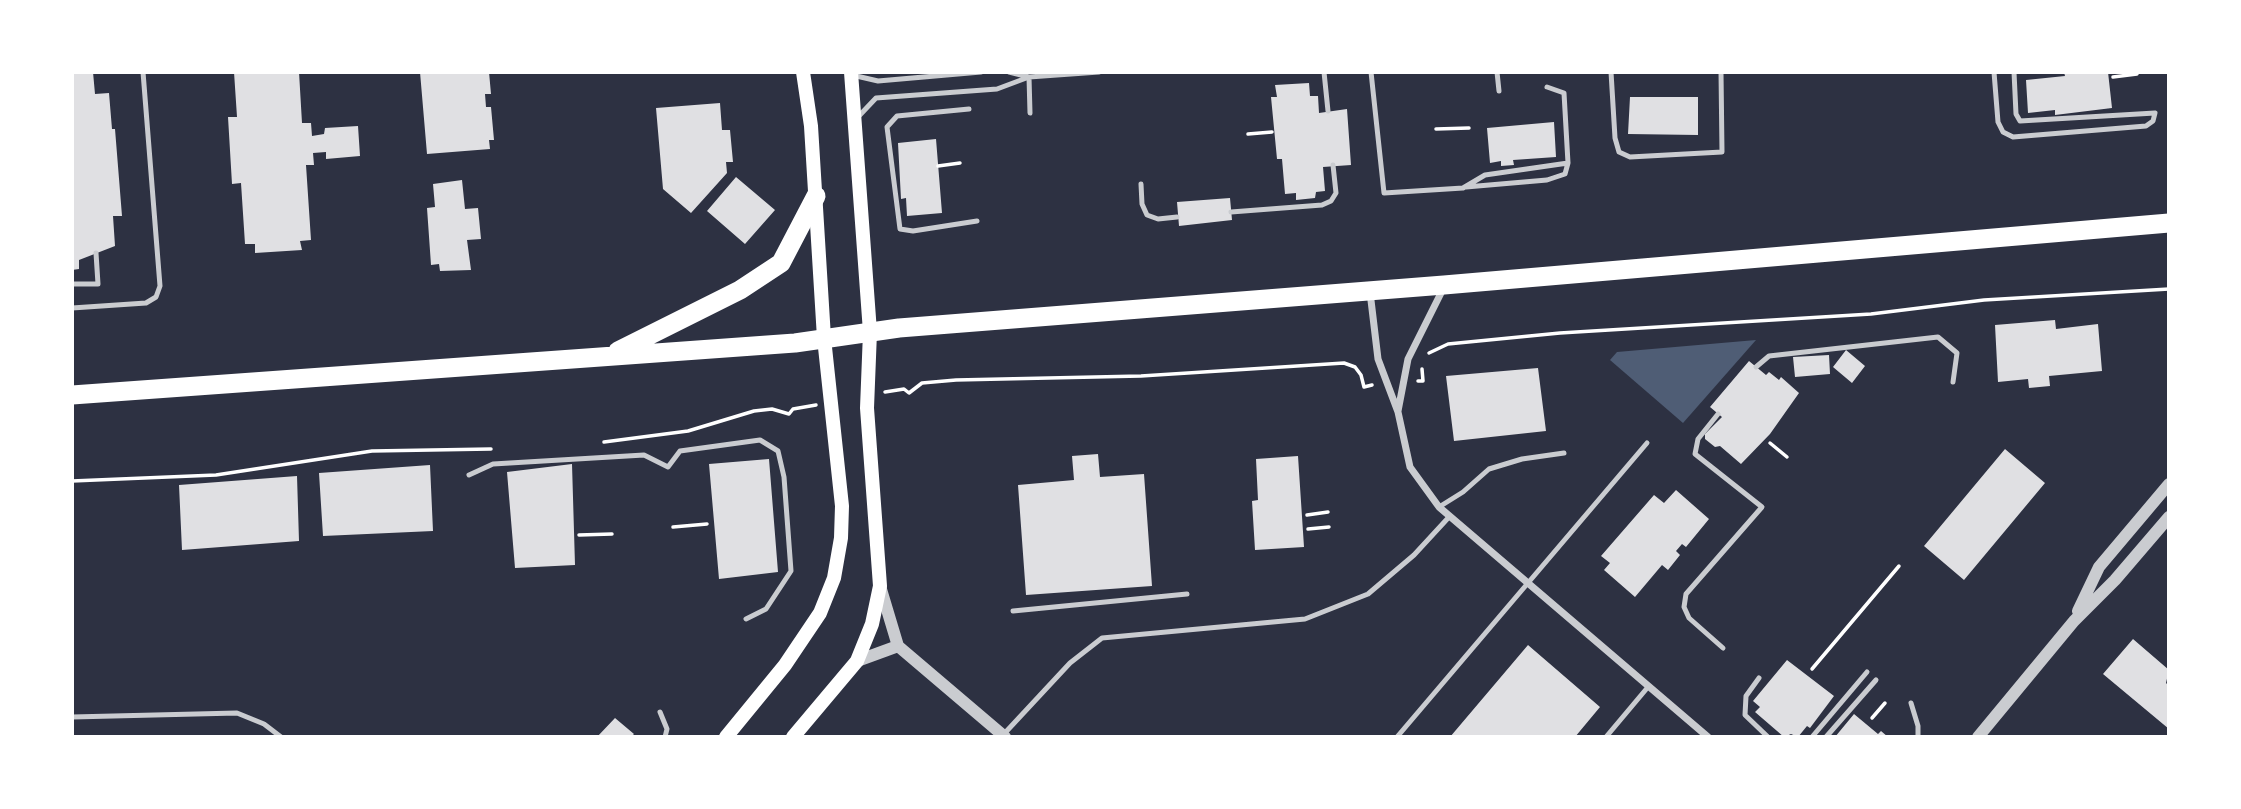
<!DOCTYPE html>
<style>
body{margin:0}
#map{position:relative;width:2241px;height:809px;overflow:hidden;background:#2d3142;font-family:"Space Grotesk",sans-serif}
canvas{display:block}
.frame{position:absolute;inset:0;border:74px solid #fff;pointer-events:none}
</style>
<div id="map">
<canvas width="2241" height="809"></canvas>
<div class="frame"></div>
</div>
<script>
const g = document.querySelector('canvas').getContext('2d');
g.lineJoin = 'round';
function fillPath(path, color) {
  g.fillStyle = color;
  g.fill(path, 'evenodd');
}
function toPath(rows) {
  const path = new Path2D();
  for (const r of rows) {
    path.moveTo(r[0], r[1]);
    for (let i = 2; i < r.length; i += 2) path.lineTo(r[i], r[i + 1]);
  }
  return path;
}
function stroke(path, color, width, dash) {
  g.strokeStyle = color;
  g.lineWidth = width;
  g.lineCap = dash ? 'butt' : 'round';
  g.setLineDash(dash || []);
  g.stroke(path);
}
const water = toPath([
 [1756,340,1683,423,1610,360,1617,352]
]);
const building = toPath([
 [72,72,93,72,95,94,109,93,112,129,115,129,122,216,113,216,115,246,79,260,79,269,72,270],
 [234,72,299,72,302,123,311,123,312,136,324,134,325,128,358,126,360,156,326,159,326,152,313,153,314,165,306,165,311,240,300,241,302,250,255,253,255,244,245,244,241,183,232,184,228,117,237,117],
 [420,72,489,72,491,94,485,94,486,107,491,107,494,140,489,140,490,149,427,154],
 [2064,72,2108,72,2112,108,2055,115,2055,110,2028,113,2026,80,2065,76],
 [1309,83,1310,96,1318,96,1319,113,1347,109,1351,165,1323,167,1325,191,1316,192,1315,198,1296,200,1296,193,1285,194,1282,159,1277,159,1271,97,1277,97,1275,85],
 [1630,97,1698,97,1698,135,1628,134],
 [720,103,722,130,730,130,733,162,726,162,727,173,691,213,663,189,656,108],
 [1554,122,1556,157,1513,160,1514,165,1501,166,1501,161,1490,163,1487,128],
 [936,139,942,213,907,216,906,198,901,199,898,143],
 [736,177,775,210,745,244,707,211],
 [462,180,465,209,478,208,481,239,467,240,471,270,440,271,439,264,431,265,427,208,435,207,433,184],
 [1230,198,1232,220,1179,226,1177,202],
 [2055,320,2056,329,2098,324,2102,371,2049,376,2050,386,2029,388,2028,379,1998,382,1995,325],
 [1846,350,1865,366,1852,383,1833,367],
 [1829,355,1830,374,1795,377,1793,357],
 [1749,361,1766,375,1769,372,1779,380,1781,377,1799,393,1770,434,1741,464,1720,446,1715,447,1705,439,1705,434,1722,417,1710,407],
 [1538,368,1546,431,1454,441,1446,376],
 [2005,449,2045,483,1964,580,1924,546],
 [1098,454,1100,477,1144,474,1152,586,1026,595,1018,485,1074,480,1072,456],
 [1298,456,1304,547,1255,550,1252,501,1258,500,1256,459],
 [769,459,778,572,719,579,709,464],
 [572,464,575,565,515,568,507,472],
 [430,465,433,531,323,536,319,473],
 [297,476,299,541,182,550,179,485],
 [1676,490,1709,519,1686,547,1682,544,1676,551,1680,555,1668,570,1662,565,1635,597,1604,570,1610,563,1601,556,1654,495,1664,503],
 [2133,639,2169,670,2166,683,2169,686,2169,729,2103,674],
 [1528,645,1600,707,1575,737,1450,737],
 [1787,660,1834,696,1810,728,1807,726,1798,737,1791,734,1784,737,1755,712,1760,707,1753,701],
 [1854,714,1878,734,1881,731,1888,737,1835,737],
 [615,718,634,734,631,737,597,737]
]);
const path = toPath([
 [2113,77,2137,74],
 [1436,129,1469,128],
 [1248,134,1272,132],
 [938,166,960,163],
 [1429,353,1448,344,1560,333,1871,314,1984,300,2169,289],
 [1418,381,1423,381,1422,369],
 [885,392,904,389,909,393,922,383,956,380,1141,376,1344,363,1355,367,1361,375,1364,387,1372,385],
 [604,442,688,431,754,411,772,409,789,414,793,409,816,405],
 [1770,443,1787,457],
 [72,481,216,475,372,451,491,449],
 [1307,515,1328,512],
 [673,527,707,524],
 [1308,529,1329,527],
 [579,535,612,534],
 [1812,669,1899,566],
 [1872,718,1885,703]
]);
const service = toPath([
 [1009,72,1029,77],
 [1324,72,1328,111],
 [1371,72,1384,193,1463,188,1485,175,1568,163,1564,93,1547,87],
 [1497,72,1499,91],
 [1611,72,1615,138,1619,152,1630,157,1722,152,1721,72],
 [1994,72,1998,122,2003,132,2013,137,2146,126,2153,121,2155,113,2020,121,2016,114,2014,72],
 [852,75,878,81,981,72],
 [1029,77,1030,113],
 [969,109,897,116,887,127,900,229,913,231,977,221],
 [858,117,876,98,997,89,1029,77,1099,72],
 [1141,184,1142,204,1147,215,1158,219,1177,217],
 [1466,187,1547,180,1565,174,1568,163],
 [1231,212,1322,205,1331,201,1336,193,1333,165],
 [72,284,98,284,96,253],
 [72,308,146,303,156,297,160,286,143,72],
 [1756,367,1769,356,1938,337,1957,353,1953,382],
 [1718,414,1698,439,1695,454,1762,507,1686,594,1684,607,1689,618,1723,648],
 [469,475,493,464,644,455,668,467,680,451,760,440,778,451,784,477,791,571,766,609,746,619],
 [1439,507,1463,492,1489,469,1522,459,1564,453],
 [1013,611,1187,594],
 [1759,678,1746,696,1745,715,1768,737],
 [1911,703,1918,726,1918,737],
 [660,712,667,729,665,737],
 [72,717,237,713,264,724,281,737],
 [1003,735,1070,663,1102,638,1305,619,1368,594,1414,555,1449,517],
 [1397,737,1647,443],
 [1606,737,1648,687],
 [1812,737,1867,672],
 [1826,737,1876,680]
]);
const minor = toPath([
 [1370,292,1378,359,1398,412,1410,467,1439,507,1708,737],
 [1398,411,1408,359,1443,289]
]);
const tertiary = toPath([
 [880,586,898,646,1005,737],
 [2078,611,2099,567,2169,484],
 [857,661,898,646],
 [1978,737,2074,621,2115,580,2169,517]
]);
const secondary = toPath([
 [726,737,785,665,820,613,834,578,841,538,842,506,824,338,811,126,803,72],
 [793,737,857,661,872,624,880,586,867,408,870,332,851,72]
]);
const trunk = toPath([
 [618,351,740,290,781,263,816,196],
 [72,395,795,343,899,328,1444,285,2169,223]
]);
fillPath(water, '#4f5d75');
fillPath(building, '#e0e0e3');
stroke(path, '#fff', 3.5);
stroke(service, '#caccd0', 5);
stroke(minor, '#caccd0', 7);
stroke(tertiary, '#caccd0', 12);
stroke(secondary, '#fff', 14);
stroke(trunk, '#fff', 19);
</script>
